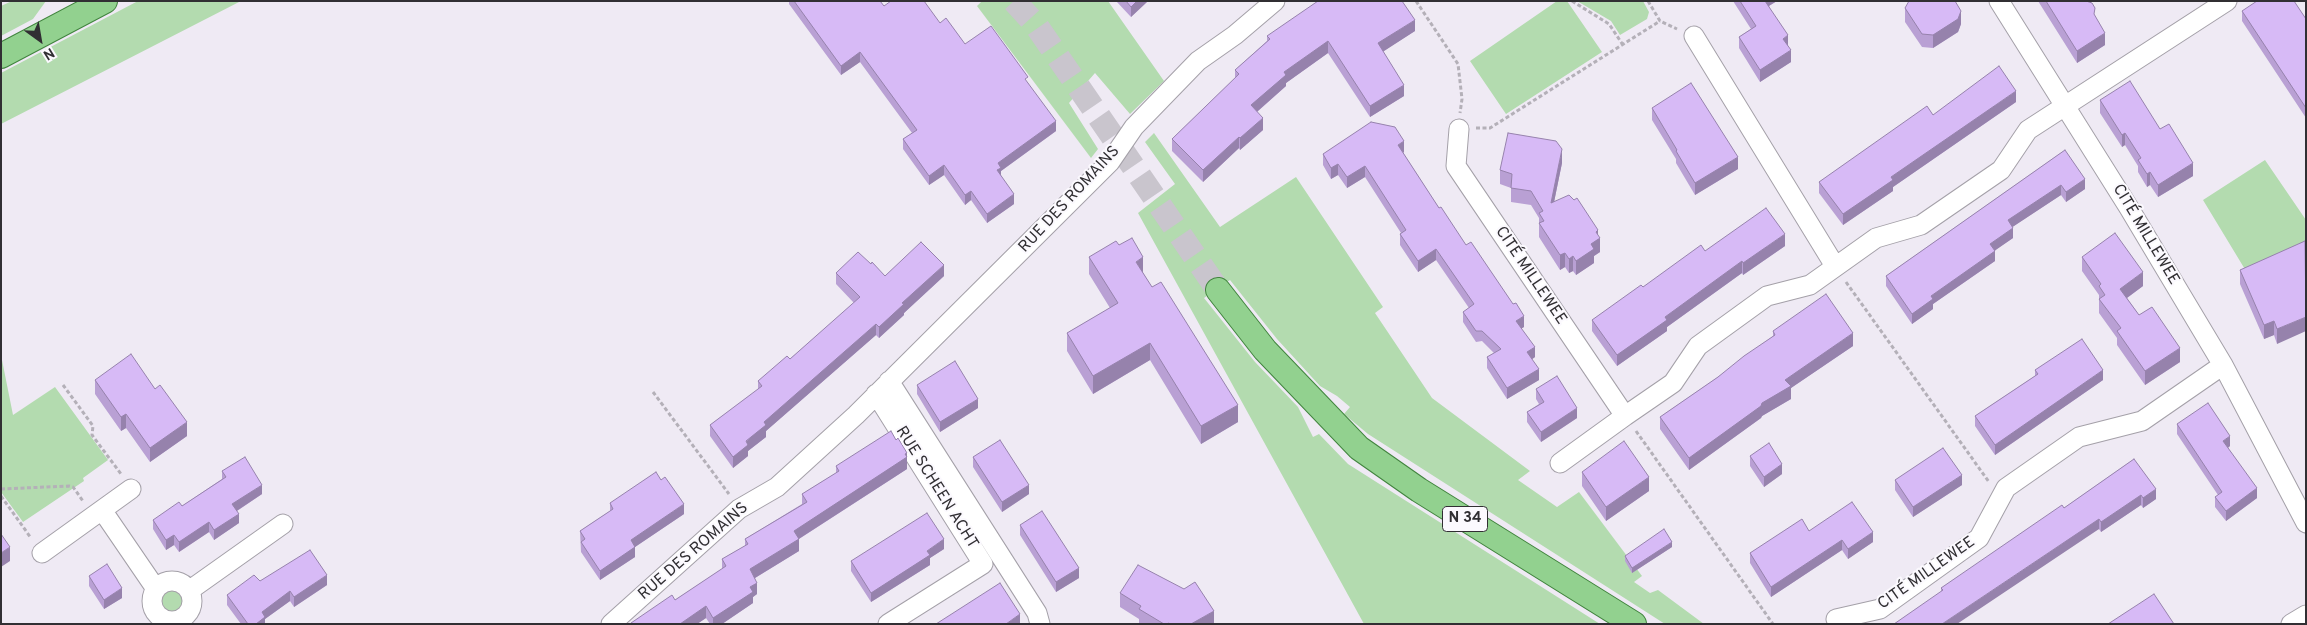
<!DOCTYPE html>
<meta charset="utf-8">
<style>
body{margin:0}
#map{position:relative;width:2307px;height:625px;overflow:hidden;background:#efeaf4;font-family:Overpass,sans-serif}
canvas{display:block}
.frame{position:absolute;inset:0;border:2px solid #312f33;pointer-events:none}
.north{position:absolute;left:15px;top:15px;width:50px;height:50px;-webkit-text-stroke:4px #fbf9fe;paint-order:stroke;rotate:148deg;font-size:14px;font-weight:700;line-height:20px;text-align:center;color:#312f33}
.north::after{content:'';display:block;margin:auto;width:18px;height:22px;background:#312f33;clip-path:polygon(50% 0,100% 100%,50% 72%,0 100%)}
</style>
<div id="map">
<canvas width="2307" height="625"></canvas>
<div class="frame"></div>
<div class="north">N</div>
</div>
<script>
const g = document.querySelector('canvas').getContext('2d');
g.lineJoin = 'round';
function fillPath(path, color) {
  g.fillStyle = color;
  g.fill(path, 'evenodd');
}
function toPath(rows) {
  const path = new Path2D();
  for (const r of rows) {
    if (r.length === 3) {
      path.moveTo(r[0] + r[2], r[1]);
      path.arc(r[0], r[1], r[2], 0, 2 * Math.PI);
      continue;
    }
    path.moveTo(r[0], r[1]);
    for (let i = 2; i < r.length; i += 2) path.lineTo(r[i], r[i + 1]);
  }
  return path;
}
function stroke(path, color, width, dash) {
  g.strokeStyle = color;
  g.lineWidth = width;
  g.lineCap = dash ? 'butt' : 'round';
  g.setLineDash(dash || []);
  g.stroke(path);
}
function label(font, color, halo, rows, align = 'center') {
  g.font = font + ' Overpass,sans-serif';
  g.lineWidth = 4;
  g.setLineDash([]);
  g.textBaseline = 'middle';
  g.strokeStyle = halo;
  g.fillStyle = color;
  for (const [text, x, y, turn = 0] of rows) {
    g.save();
    g.translate(x, y);
    g.rotate((+turn || 0) * Math.PI / 180);
    g.textAlign = isNaN(turn) ? turn : align;
    if (halo) g.strokeText(text, 0, 0);
    g.fillText(text, 0, 0);
    g.restore();
  }
}
const green = toPath([
 [12,1,46,1,33,19,1,36,1,6],
 [138,1,241,1,1,124,1,73],
 [982,1,1108,1,1164,81,1130,114,1095,73,1069,103,1098,149,1091,158,977,6],
 [1557,1,1567,1,1602,52,1506,114,1470,61],
 [1577,1,1643,1,1649,12,1647,19,1620,35,1611,21],
 [1154,133,1220,227,1296,177,1383,307,1375,313,1432,398,1530,471,1518,480,1557,507,1579,492,1642,576,1634,582,1650,593,1658,590,1704,624,1665,624,1368,434,1344,414,1350,407,1337,396,1320,386,1277,339,1230,280,1204,298,1255,362,1298,407,1313,437,1319,434,1348,464,1600,624,1364,624,1138,213,1175,184,1145,142],
 [2265,160,2306,220,2306,245,2246,271,2203,200],
 [1,355,13,415,55,387,108,460,83,478,84,481,23,522,1,492],
 [171,601,12]
]);
const majorTunnel = toPath([
 [1014,1,1036,25,1218,290]
]);
const path = toPath([
 [1416,1,1458,64,1462,99,1460,113],
 [1572,1,1609,24,1623,45],
 [1648,1,1660,21,1677,29],
 [1476,128,1490,128,1660,21],
 [1846,282,1989,482],
 [63,385,93,426,92,435,121,474],
 [653,392,729,494],
 [1636,431,1773,624],
 [1,489,69,486,73,487,83,501],
 [1,496,31,538]
]);
const minor = toPath([
 [1999,1,2129,208,2223,365,2306,523],
 [1694,36,1835,266],
 [1459,129,1456,166,1625,416,1673,383,1698,346,1767,296,1810,285,1876,238,1921,225,2001,170,2028,130,2227,1],
 [889,381,1037,613,1040,624],
 [876,394,983,564,888,624],
 [1560,463,1625,416],
 [102,510,156,589],
 [42,553,131,489],
 [172,601,20],
 [190,590,283,524],
 [1836,619,1880,609,1979,538,2006,488,2079,437,2142,421,2223,365],
 [611,624,739,509,777,487,856,415,1110,162,1134,127,1198,61,1235,35,1275,1],
 [2291,624,2306,615]
]);
const major = toPath([
 [1,56,105,1],
 [1218,290,1265,350,1359,448,1419,490,1634,624]
]);
const wall = toPath([
 [789,1,880,1,884,6,940,23,965,44,1028,83,1056,131,1001,171,1001,176,1014,204,987,223,971,200,965,205,944,175,929,185,903,149,903,139,912,133,860,62,841,75,789,4],
 [1116,1,1148,1,1131,17],
 [1733,1,1777,1,1769,6,1788,46,1791,62,1760,82,1739,48,1739,37,1751,29],
 [2038,1,2086,1,2095,16,2105,45,2077,63],
 [1905,8,1961,24,1958,32,1933,48,1922,47,1905,22],
 [2242,11,2306,19,2306,118,2242,21],
 [1415,31,1383,51,1404,96,1370,117,1328,53,1286,83,1286,86,1257,112,1263,130,1240,150,1239,148,1203,182,1172,151,1172,139,1235,78,1235,70,1267,41,1267,36],
 [2100,100,2160,129,2193,176,2158,197,2150,185,2147,187,2138,172,2138,166,2125,145,2122,147,2100,113],
 [2016,102,1893,187,1893,191,1843,225,1819,193,1819,182,1933,115],
 [1652,108,1738,169,1695,195,1676,163,1676,159,1652,120],
 [2065,150,2085,189,2066,202,2061,195,2012,227,2013,238,1995,250,1995,261,1933,304,1933,309,1912,324,1886,286,1886,276],
 [1404,152,1403,153,1439,208,1524,327,1521,328,1535,357,1532,359,1539,380,1507,399,1487,368,1487,357,1494,353,1482,341,1476,342,1463,322,1463,312,1469,308,1436,260,1418,272,1400,245,1400,234,1401,233,1365,177,1347,188,1338,175,1331,179,1323,165,1323,154],
 [1562,163,1554,202,1598,236,1600,252,1594,256,1594,263,1576,275,1573,271,1569,273,1565,267,1560,270,1539,237,1539,218,1531,205,1511,202,1511,188,1500,184,1500,170],
 [2306,242,2277,344,2274,335,2264,339,2240,284,2240,270],
 [1119,245,1143,273,1238,422,1201,444,1150,360,1093,394,1067,351,1067,333,1110,308,1089,274,1089,257],
 [1785,246,1743,275,1742,273,1667,327,1667,331,1617,366,1592,331,1592,320,1643,287,1705,251],
 [2082,257,2143,286,2127,298,2139,315,2180,362,2145,385,2117,345,2117,338,2099,313,2099,295,2082,271],
 [871,264,885,276,944,276,904,313,904,315,879,338,876,335,766,431,766,437,748,451,748,456,733,468,710,436,710,425,758,390,758,381,790,359,854,303,836,284,836,273],
 [1773,331,1853,346,1791,388,1791,399,1762,416,1761,418,1689,470,1660,429,1660,417,1718,377,1773,336],
 [2035,370,2103,380,1995,455,1975,426,1975,416,2035,376],
 [95,380,187,436,150,462,126,428,121,431,95,394],
 [917,385,978,408,940,432,917,394],
 [1536,389,1577,418,1541,442,1527,422,1527,412,1539,404,1536,399],
 [2177,424,2230,446,2228,448,2257,498,2226,521,2215,507,2215,497,2218,495,2177,434],
 [896,440,907,453,907,469,799,539,799,551,755,578,757,594,753,597,753,603,722,624,710,624,706,618,697,624,631,624,631,623,675,600,722,569,722,559,745,546,745,539,802,504,802,494,836,473,836,466],
 [1750,456,1782,474,1764,487,1750,466],
 [973,457,1029,494,1002,512,973,467],
 [2134,459,2156,499,2143,508,2141,505,2101,532,2099,529,1941,592,1941,588,2064,508],
 [222,471,262,494,237,511,239,523,214,540,209,532,179,552,174,545,166,550,153,529,153,520,182,506,222,479],
 [1582,472,1649,491,1606,521,1582,486],
 [1895,480,1962,485,1913,517,1895,490],
 [610,503,684,514,635,547,635,557,600,580,581,552,580,531,610,511],
 [1020,525,1079,578,1056,592,1020,535],
 [1809,531,1873,542,1848,559,1842,550,1771,597,1750,563,1750,553],
 [1672,547,1632,573,1625,561,1625,556],
 [944,549,930,558,930,565,871,602,851,571,851,561],
 [89,576,122,598,104,609,89,586],
 [260,581,327,585,294,607,290,601,265,619,265,624,241,624,227,605,227,595],
 [1120,593,1214,624,1141,624,1139,623,1139,619,1120,607]
]);
const shadedWall = toPath([
 [1137,1,1148,1,1131,17,1131,7],
 [1765,1,1777,1,1767,7],
 [1961,11,1961,24,1958,32,1933,48,1933,35],
 [1415,20,1415,31,1378,55,1378,43],
 [2105,33,2105,45,2077,63,2077,51],
 [1788,35,1788,47,1783,39],
 [1328,41,1328,53,1286,83,1286,86,1251,117,1251,105,1284,72],
 [1791,50,1791,62,1760,82,1760,70],
 [860,52,860,62,841,75,841,66],
 [1404,85,1404,96,1370,117,1370,106],
 [2016,91,2016,102,1893,187,1893,191,1843,225,1843,214,1891,177],
 [1263,118,1263,130,1240,150,1240,138],
 [1056,121,1056,131,1001,171,1001,177,997,170,998,163],
 [2125,133,2125,145,2122,147,2122,135],
 [1239,137,1239,148,1203,182,1203,170],
 [1404,141,1404,152,1398,156,1398,145],
 [1562,149,1562,163,1551,217,1551,203],
 [1738,157,1738,169,1695,195,1695,183],
 [2193,163,2193,176,2158,197,2158,185],
 [1338,164,1338,175,1331,179,1331,168],
 [944,165,944,175,929,185,929,176],
 [1365,166,1365,177,1347,188,1347,177],
 [2150,172,2150,185,2147,187,2147,174],
 [2085,179,2085,189,2066,202,2066,192],
 [2061,185,2061,195,2008,230,2008,220],
 [971,191,971,200,965,205,965,195],
 [1014,194,1014,204,987,223,987,214],
 [2013,228,2013,238,1990,254,1990,244],
 [1598,230,1598,239,1600,238,1600,252,1594,256,1594,263,1576,275,1576,261,1591,244,1596,232],
 [1785,234,1785,246,1743,275,1743,263],
 [1436,249,1436,260,1418,272,1418,261],
 [1995,251,1995,261,1933,304,1933,309,1912,324,1912,314,1931,296],
 [1565,253,1565,267,1560,270,1560,255],
 [1573,256,1573,271,1569,273,1569,259],
 [1143,257,1143,274,1136,262],
 [1742,261,1742,273,1667,327,1667,331,1617,366,1617,355,1665,317],
 [944,265,944,276,904,313,904,315,879,338,879,327,902,303],
 [2143,272,2143,286,2120,303,2120,289],
 [1524,316,1524,327,1516,332,1516,321],
 [2306,317,2306,331,2277,344,2277,329],
 [2274,321,2274,335,2264,339,2264,325],
 [876,324,876,335,766,431,766,437,748,451,748,456,733,468,733,457,764,422],
 [1853,333,1853,346,1791,388,1791,399,1762,416,1761,418,1689,470,1689,458,1785,380],
 [1150,343,1150,360,1093,394,1093,376],
 [1535,347,1535,357,1527,363,1527,352],
 [2180,348,2180,362,2145,385,2145,371],
 [1539,369,1539,380,1507,399,1507,388],
 [2103,370,2103,380,1995,455,1995,445],
 [978,399,978,408,940,432,940,422],
 [1238,405,1238,422,1201,444,1201,426],
 [1577,408,1577,418,1541,442,1541,432],
 [126,414,126,428,121,431,121,417],
 [187,422,187,436,150,462,150,448],
 [2230,436,2230,446,2223,451,2223,441],
 [907,453,907,469,794,542,794,531],
 [1782,464,1782,474,1764,487,1764,477],
 [1962,475,1962,485,1913,517,1913,507],
 [1649,477,1649,491,1606,521,1606,507],
 [262,485,262,494,232,514,232,504],
 [1029,485,1029,494,1002,512,1002,502],
 [2257,488,2257,498,2226,521,2226,511],
 [2156,489,2156,499,2143,508,2143,498],
 [2141,495,2141,505,2101,532,2101,522],
 [684,504,684,514,635,547,635,557,600,580,600,571,631,540],
 [239,514,239,523,214,540,214,530],
 [2099,519,2099,529,1957,624,1942,624],
 [209,522,209,532,179,552,179,542],
 [1873,532,1873,542,1848,559,1848,549],
 [174,535,174,545,166,550,166,540],
 [799,539,799,551,750,581,750,569],
 [944,539,944,549,930,558,930,565,871,602,871,593,927,551],
 [1842,540,1842,550,1771,597,1771,587],
 [1672,542,1672,547,1632,573,1632,568],
 [10,547,10,561,1,567,1,553],
 [1079,568,1079,578,1056,592,1056,582],
 [327,575,327,585,294,607,294,597],
 [757,583,757,594,753,597,753,603,722,624,713,624,713,618,750,587],
 [122,588,122,598,104,609,104,600],
 [290,591,290,601,265,619,265,624,256,624,262,612],
 [706,606,706,618,697,624,680,624],
 [1214,611,1214,624,1191,624],
 [1020,614,1020,624,1006,624]
]);
const building = toPath([
 [794,1,880,1,884,6,891,1,924,1,940,23,946,18,965,44,991,26,1028,77,1025,79,1056,121,998,163,1001,168,997,170,1014,194,987,214,971,191,965,195,944,165,929,176,903,139,917,130,860,52,841,66,794,1],
 [1126,1,1137,1,1131,7,1126,1],
 [1318,1,1402,1,1415,20,1378,43,1404,85,1370,106,1328,41,1284,72,1286,75,1251,105,1263,118,1240,138,1239,137,1203,170,1172,139,1239,74,1235,70,1270,39,1267,36,1318,1],
 [1740,1,1765,1,1788,35,1783,39,1791,50,1760,70,1739,37,1756,26,1740,1],
 [1909,1,1955,1,1961,11,1958,19,1933,35,1922,34,1905,8,1909,1],
 [2046,1,2086,1,2092,3,2095,8,2094,14,2105,33,2077,51,2046,1],
 [2257,1,2294,1,2306,19,2306,108,2242,11,2257,1],
 [1999,66,2016,91,1891,177,1893,180,1843,214,1819,182,1927,106,1933,115,1999,66],
 [2130,81,2160,129,2169,124,2193,163,2158,185,2150,172,2147,174,2138,160,2141,158,2125,133,2122,135,2100,100,2130,81],
 [1691,83,1738,157,1695,183,1676,151,1677,150,1652,108,1691,83],
 [1371,122,1395,127,1404,141,1398,145,1439,208,1441,207,1466,245,1471,242,1513,304,1516,303,1524,316,1516,321,1535,347,1527,352,1539,369,1507,388,1487,357,1501,349,1482,331,1476,331,1463,312,1474,304,1436,249,1418,261,1400,234,1406,230,1365,166,1347,177,1338,164,1331,168,1323,154,1371,122],
 [1508,133,1556,141,1562,149,1551,203,1569,195,1574,200,1577,198,1598,230,1596,232,1600,238,1591,244,1594,249,1576,261,1573,256,1569,259,1565,253,1560,255,1539,223,1544,221,1539,213,1543,211,1531,191,1511,188,1512,174,1500,170,1508,133],
 [2065,150,2085,179,2066,192,2061,185,2008,220,2013,228,1990,244,1995,251,1931,296,1933,299,1912,314,1886,276,2065,150],
 [1766,208,1785,234,1743,263,1742,261,1665,317,1667,320,1617,355,1592,320,1641,285,1643,287,1701,245,1705,251,1766,208],
 [2115,233,2143,272,2120,289,2139,315,2152,307,2180,348,2145,371,2117,331,2121,328,2099,299,2105,295,2099,286,2101,284,2082,257,2115,233],
 [1132,238,1143,257,1136,262,1152,287,1161,282,1238,405,1201,426,1150,343,1093,376,1067,333,1118,303,1089,257,1116,241,1119,245,1132,238],
 [2305,241,2306,317,2277,329,2274,321,2264,325,2240,270,2305,241],
 [921,242,944,265,902,303,904,304,879,327,876,324,764,422,766,425,746,441,748,445,733,457,710,425,762,386,758,381,787,356,790,359,860,297,836,273,858,252,871,264,872,262,885,276,921,242],
 [1826,294,1853,333,1785,380,1791,386,1762,403,1761,406,1689,458,1660,417,1718,377,1744,356,1775,335,1773,331,1826,294],
 [2082,339,2103,370,1995,445,1975,416,2038,374,2035,370,2082,339],
 [131,354,155,389,160,385,187,422,150,448,126,414,121,417,95,380,131,354],
 [955,361,978,399,940,422,917,385,955,361],
 [1557,376,1577,408,1541,432,1527,412,1544,402,1536,389,1557,376],
 [2208,403,2230,436,2223,441,2257,488,2226,511,2215,497,2222,492,2177,424,2208,403],
 [891,431,896,440,898,438,907,453,905,454,907,457,794,531,799,539,750,569,757,583,750,587,753,592,713,618,706,606,680,624,632,624,631,623,672,595,675,600,726,566,722,559,748,544,745,539,807,502,802,494,839,471,836,466,891,431],
 [1000,440,1029,485,1002,502,973,457,1000,440],
 [1624,441,1649,477,1606,507,1582,472,1624,441],
 [1769,443,1782,464,1764,477,1750,456,1769,443],
 [1943,448,1962,475,1913,507,1895,480,1943,448],
 [245,457,262,485,232,504,239,514,214,530,209,522,179,542,174,535,166,540,153,520,179,502,182,506,226,477,222,471,245,457],
 [2134,459,2156,489,2143,498,2141,495,2101,522,2099,519,1942,624,1894,624,1943,590,1941,588,2062,505,2064,508,2134,459],
 [656,472,661,480,665,477,684,504,631,540,635,547,600,571,581,542,585,539,580,531,613,509,610,503,656,472],
 [1852,502,1873,532,1848,549,1842,540,1771,587,1750,553,1802,519,1809,531,1852,502],
 [1042,511,1079,568,1056,582,1020,525,1042,511],
 [927,513,944,539,927,551,930,555,871,593,851,561,927,513],
 [1664,529,1672,542,1632,568,1625,556,1664,529],
 [1,534,10,547,1,553,1,534],
 [310,550,327,575,294,597,290,591,262,612,265,617,256,624,248,624,227,595,254,575,260,581,310,550],
 [107,564,122,588,104,600,89,576,107,564],
 [1138,565,1184,589,1195,582,1214,611,1191,624,1170,624,1168,623,1167,624,1164,624,1139,609,1141,606,1120,593,1138,565],
 [1000,583,1020,614,1006,624,936,624,1000,583],
 [2154,594,2174,624,2108,624,2154,594]
]);
const shields = [
 [1465,519,45]
];
const shieldNames = [
 ["N 34",1465,519]
];
const streetNames = [
 ["RUE DES ROMAINS",1070,200,-47],
 ["CITÉ MILLEWEE",2145,235,59],
 ["CITÉ MILLEWEE",1530,276,56],
 ["RUE SCHEEN ACHT",936,488,58],
 ["RUE DES ROMAINS",694,552,-41],
 ["CITÉ MILLEWEE",1927,574,-35]
];
fillPath(green, '#b3dbaf');
stroke(majorTunnel, '#c9c5cd', 24, [24, 12]);
stroke(minor, '#a4a0a8', 21);
stroke(major, '#41843e', 26);
stroke(path, '#b4b0b8', 3, [4, 2.5]);
stroke(minor, '#fff', 19);
stroke(major, '#92d18f', 24);
fillPath(wall, '#b9a0d4');
fillPath(shadedWall, '#9682ac');
fillPath(building, '#d7baf6');
stroke(building, '#9682ac', 1);
for (const [x, y, w] of shields) {
  const box = new Path2D();
  box.roundRect(x - w / 2, y - 12.5, w, 25, 4);
  g.fillStyle = '#fbf9fe';
  g.fill(box);
  stroke(box, '#312f33', 1);
}
label('bold 15px', '#312f33', null, shieldNames);
label('16px', '#312f33', '#fbf9fe', streetNames);
</script>
